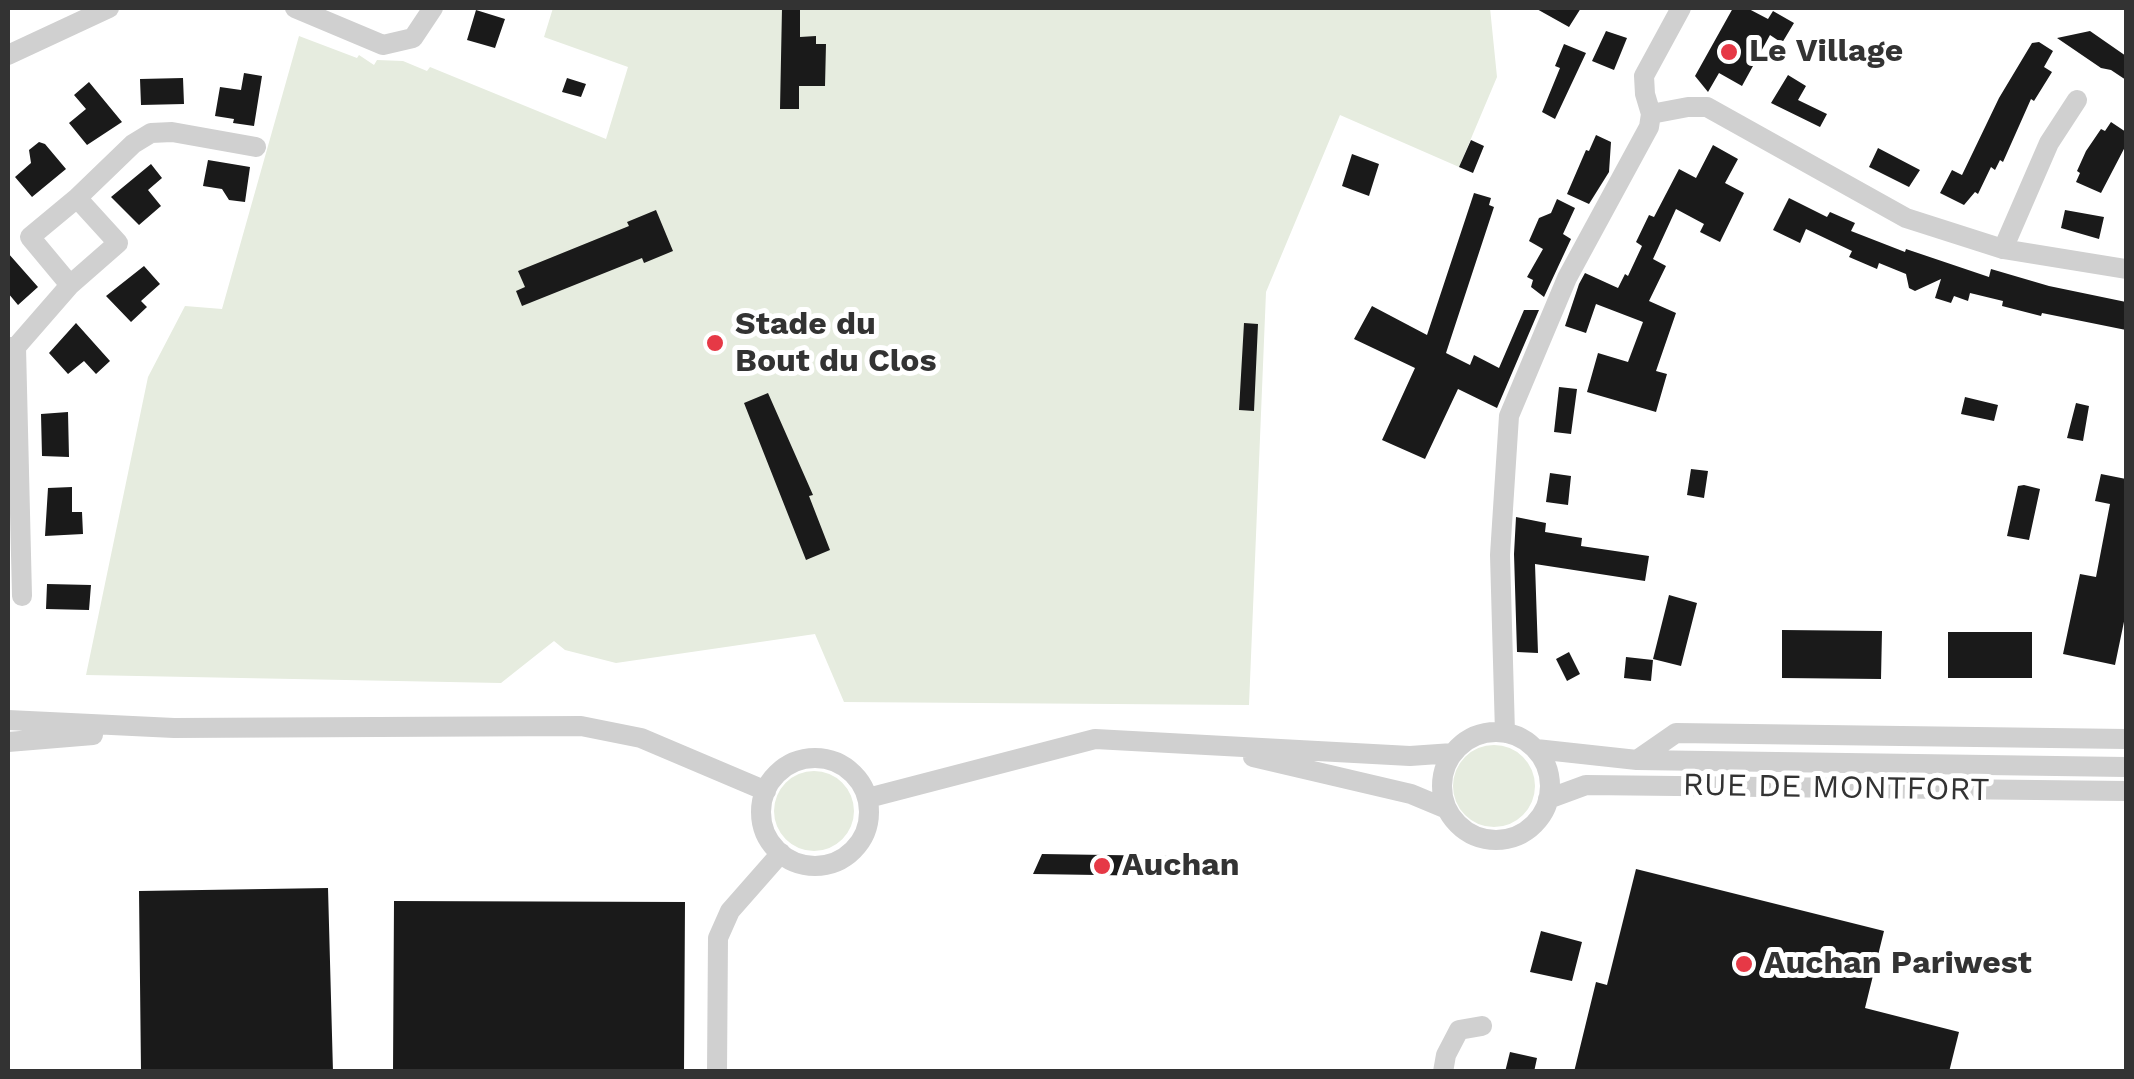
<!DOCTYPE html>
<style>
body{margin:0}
#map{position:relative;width:2134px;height:1079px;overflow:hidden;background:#fff;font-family:"Work Sans",sans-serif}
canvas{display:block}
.frame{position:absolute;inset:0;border:10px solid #333;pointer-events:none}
</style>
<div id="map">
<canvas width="2134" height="1079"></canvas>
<div class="frame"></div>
</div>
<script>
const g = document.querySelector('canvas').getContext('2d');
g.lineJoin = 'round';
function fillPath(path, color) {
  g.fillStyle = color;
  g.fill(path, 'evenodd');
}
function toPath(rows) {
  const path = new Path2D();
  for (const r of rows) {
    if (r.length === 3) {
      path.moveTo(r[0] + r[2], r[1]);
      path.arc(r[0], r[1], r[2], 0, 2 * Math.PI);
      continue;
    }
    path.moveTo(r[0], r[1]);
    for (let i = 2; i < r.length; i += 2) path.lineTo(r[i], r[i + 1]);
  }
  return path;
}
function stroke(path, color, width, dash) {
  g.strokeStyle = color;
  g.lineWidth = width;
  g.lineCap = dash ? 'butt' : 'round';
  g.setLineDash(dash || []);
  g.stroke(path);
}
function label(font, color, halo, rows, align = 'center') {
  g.font = font + ' "Work Sans",sans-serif';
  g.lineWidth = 10;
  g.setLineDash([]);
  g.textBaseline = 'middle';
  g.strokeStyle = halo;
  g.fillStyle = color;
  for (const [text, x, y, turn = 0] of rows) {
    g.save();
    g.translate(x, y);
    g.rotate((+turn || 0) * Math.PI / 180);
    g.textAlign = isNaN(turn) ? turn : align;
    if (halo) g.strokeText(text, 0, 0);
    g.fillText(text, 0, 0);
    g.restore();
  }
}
const green = toPath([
 [553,8,1490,8,1497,77,1459,167,1340,115,1266,292,1249,705,844,702,815,634,616,663,565,650,554,641,501,683,86,675,148,377,185,306,222,309,299,36,357,58,359,55,374,65,377,60,403,61,427,71,430,67,606,139,628,67,544,37],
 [1494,786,41],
 [814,811,40]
]);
const building = toPath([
 [782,8,800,8,800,37,816,36,816,44,826,44,825,86,799,86,799,109,780,109],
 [1535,8,1581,8,1569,27],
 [1733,8,1747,8,1768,19,1773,11,1794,23,1782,43,1770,35,1742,86,1719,73,1708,92,1695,76],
 [476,10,505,19,495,48,467,40],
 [1606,31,1627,38,1614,70,1592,61],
 [2090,31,2126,56,2126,80,2111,70,2101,68,2057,38],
 [2039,42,2053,51,2044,67,2052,72,2034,101,2031,99,2003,162,2000,160,1995,170,1991,167,1978,194,1975,192,1964,205,1940,193,1952,170,1962,175,1999,98,2032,43],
 [1564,44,1586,53,1555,119,1542,112,1560,68,1555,66],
 [244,73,262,76,254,126,233,123,234,119,215,116,220,87,241,90],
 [1788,75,1806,86,1798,100,1827,114,1820,127,1771,103],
 [183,78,184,104,141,105,140,79],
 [567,78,586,84,581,97,562,92],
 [89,82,122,122,87,145,69,123,86,109,74,95],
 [2111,122,2126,132,2126,145,2101,193,2076,182,2080,173,2077,171,2086,151,2101,129,2105,131],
 [1596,135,1611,142,1609,172,1589,204,1567,194,1586,150,1589,151],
 [1471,140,1484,146,1473,173,1459,167],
 [39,142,45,144,66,169,32,197,15,177,31,163,29,150],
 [1713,145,1738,159,1725,183,1744,193,1720,242,1700,232,1704,224,1676,209,1653,259,1666,266,1649,301,1676,313,1656,371,1667,374,1656,412,1587,392,1598,353,1628,362,1643,322,1596,304,1586,333,1565,326,1579,284,1585,273,1618,288,1625,274,1628,276,1642,246,1636,242,1649,215,1654,217,1679,169,1696,178],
 [1878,148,1920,170,1909,187,1869,167],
 [1352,154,1379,164,1369,196,1342,186],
 [208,160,250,167,245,202,229,200,222,189,203,186],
 [151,164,162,178,148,190,161,206,139,225,111,197],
 [1474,193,1491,198,1489,205,1494,207,1446,353,1470,365,1474,355,1499,368,1524,310,1539,310,1497,408,1458,389,1425,459,1382,440,1415,368,1354,339,1372,306,1427,335],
 [1789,198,1827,217,1830,212,1855,223,1851,231,1905,252,1906,249,1989,277,1991,269,2049,286,2126,302,2126,330,2042,313,2041,316,2002,306,2003,301,1970,293,1968,301,1954,296,1951,303,1935,298,1941,279,1915,291,1909,288,1906,274,1879,263,1877,269,1849,257,1852,251,1806,229,1800,243,1773,230],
 [1557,199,1575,208,1563,234,1571,239,1544,297,1531,287,1533,280,1527,277,1543,249,1529,241,1539,218,1551,213],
 [656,210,673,251,644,263,642,258,522,306,516,291,525,287,518,271,629,226,627,222],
 [2065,210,2104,217,2099,239,2061,228],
 [8,253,38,287,18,305,8,293],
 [144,266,160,284,141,301,147,307,131,322,106,296],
 [76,323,110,361,96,374,84,361,68,374,49,353],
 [1244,323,1258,324,1254,411,1239,410],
 [1559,387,1577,389,1571,434,1554,432],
 [768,393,813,495,809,496,830,550,806,560,744,403],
 [1965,397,1998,405,1994,421,1961,414],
 [2076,403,2089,406,2083,441,2067,438],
 [68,412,69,457,42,456,41,414],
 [1691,469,1708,471,1704,498,1687,495],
 [1550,473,1571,476,1568,505,1546,502],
 [2101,474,2126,479,2126,612,2115,665,2063,654,2080,574,2096,577,2110,504,2095,501],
 [2024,485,2040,489,2029,540,2007,536,2018,486],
 [72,487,72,512,82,512,83,534,45,536,48,488],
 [1516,517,1546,523,1545,532,1582,538,1581,546,1649,556,1645,581,1535,564,1538,653,1517,652,1514,554],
 [47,584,91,585,89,610,46,609],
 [1669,595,1697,603,1681,666,1653,659],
 [1782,630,1882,631,1881,679,1782,678],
 [1948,632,2032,632,2032,678,1948,678],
 [1569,652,1580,674,1567,681,1556,659],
 [1626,657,1653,660,1651,681,1624,678],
 [1042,854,1171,856,1161,876,1033,874],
 [1636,869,1884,931,1865,1008,1959,1032,1949,1072,1574,1072,1596,982,1607,985],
 [328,888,333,1072,141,1072,139,891],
 [394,901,685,902,684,1072,393,1072],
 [1541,931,1582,942,1572,981,1530,972],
 [1510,1052,1537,1058,1534,1072,1505,1072]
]);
const minor = toPath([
 [295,8,383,45,413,38,433,8],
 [8,55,109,8],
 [1651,114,1688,107,1707,107,1906,218,2003,249,2126,269],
 [1651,114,1645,94,1644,76,1681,8],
 [77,198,133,144,151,133,172,132,256,147],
 [2003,249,2049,143,2077,100],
 [8,347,16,347,70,285,118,243,77,198,30,237,70,285],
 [16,347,22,596],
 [8,720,174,728,581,726,641,738,766,791],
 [1496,786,54],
 [1505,733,1500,555,1509,416,1567,278,1649,127,1651,114],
 [8,742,93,735],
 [1536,749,1637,760,2126,767],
 [1253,757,1411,794,1447,809],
 [815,812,54],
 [1637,760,1676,733,2126,739],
 [868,798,1095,739,1410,756,1453,753],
 [1548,799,1586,785,2126,791],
 [717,1072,718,938,730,911,781,853],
 [1443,1072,1446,1055,1459,1030,1482,1026]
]);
const markers = [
 [1729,52,10,"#e63946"],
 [715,343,10,"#e63946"],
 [1102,866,10,"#e63946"],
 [1744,964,10,"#e63946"]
];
const poiNames = [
 ["Le Village",1749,52],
 ["Stade du",735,325],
 ["Bout du Clos",735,362],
 ["Auchan",1122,866],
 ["Auchan Pariwest",1764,964]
];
const streetNames = [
 ["RUE DE MONTFORT",1836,788,1]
];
fillPath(green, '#e6ecdf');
fillPath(building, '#1a1a1a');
stroke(minor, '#d0d0d0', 20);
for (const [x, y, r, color] of markers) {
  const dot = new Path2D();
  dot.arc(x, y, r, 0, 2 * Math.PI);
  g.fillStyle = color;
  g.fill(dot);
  stroke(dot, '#fff', 4);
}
label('bold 32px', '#333', '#fff', poiNames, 'left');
label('32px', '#333', '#fff', streetNames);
</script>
